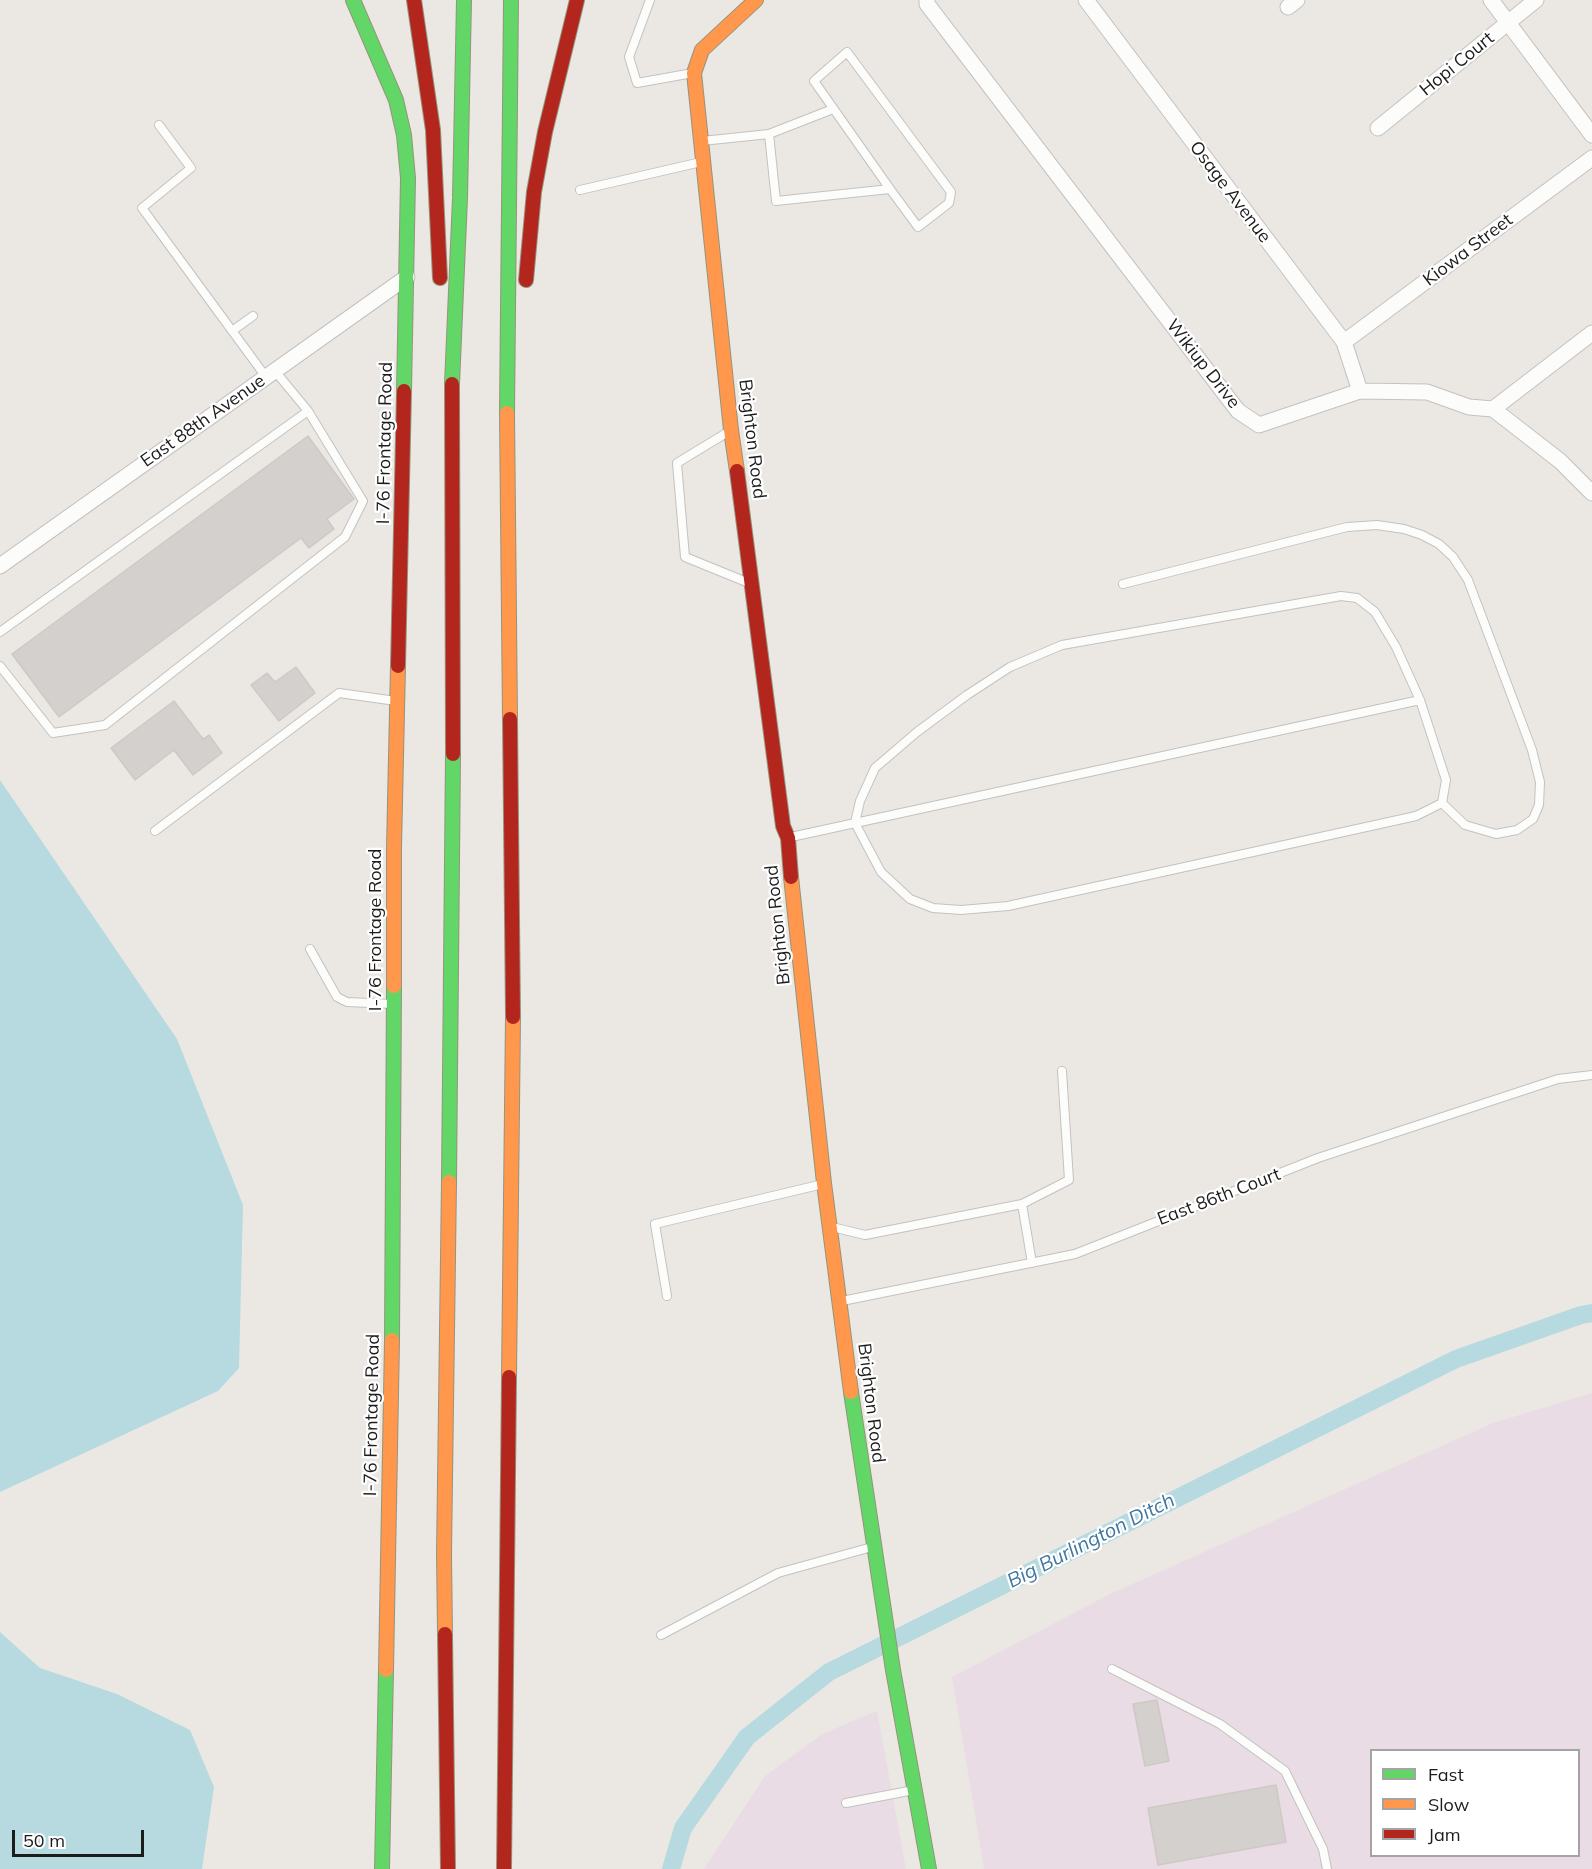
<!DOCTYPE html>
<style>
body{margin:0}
#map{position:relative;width:1592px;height:1869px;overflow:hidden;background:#ebe8e4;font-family:Mulish,sans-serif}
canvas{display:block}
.legend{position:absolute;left:1370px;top:1749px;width:210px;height:108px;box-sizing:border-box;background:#fff;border:2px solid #a4a4a4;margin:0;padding:8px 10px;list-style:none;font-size:18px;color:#1c1c1c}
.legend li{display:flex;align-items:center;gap:12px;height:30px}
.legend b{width:30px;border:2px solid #a4a4a4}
.scale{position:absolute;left:12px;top:1830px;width:132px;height:27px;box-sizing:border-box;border:3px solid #1c1c1c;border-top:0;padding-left:8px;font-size:18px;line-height:21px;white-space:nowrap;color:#1c1c1c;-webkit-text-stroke:4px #fff;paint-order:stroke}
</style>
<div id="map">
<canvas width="1592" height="1869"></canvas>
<ul class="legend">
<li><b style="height:8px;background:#63d668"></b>Fast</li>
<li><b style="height:8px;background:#ff974d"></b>Slow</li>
<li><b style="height:8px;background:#b3261e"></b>Jam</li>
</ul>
<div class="scale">50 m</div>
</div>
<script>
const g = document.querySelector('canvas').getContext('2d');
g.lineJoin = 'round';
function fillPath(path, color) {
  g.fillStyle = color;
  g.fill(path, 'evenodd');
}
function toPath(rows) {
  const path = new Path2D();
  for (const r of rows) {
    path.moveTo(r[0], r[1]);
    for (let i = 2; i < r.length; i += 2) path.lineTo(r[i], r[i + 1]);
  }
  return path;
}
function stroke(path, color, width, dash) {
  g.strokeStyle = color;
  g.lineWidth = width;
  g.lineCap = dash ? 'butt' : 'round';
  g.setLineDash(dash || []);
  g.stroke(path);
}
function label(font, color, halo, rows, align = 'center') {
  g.font = font + ' Mulish,sans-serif';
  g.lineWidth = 4.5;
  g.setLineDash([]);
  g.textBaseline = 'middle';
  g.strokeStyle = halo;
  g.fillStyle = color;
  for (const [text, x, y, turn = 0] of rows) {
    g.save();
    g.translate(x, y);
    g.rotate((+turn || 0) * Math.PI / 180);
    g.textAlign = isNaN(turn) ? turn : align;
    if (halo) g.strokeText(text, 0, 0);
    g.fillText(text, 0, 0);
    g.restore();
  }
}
const industrial = toPath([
 [1592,1393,1592,1869,984,1869,952,1677,1110,1594,1493,1423],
 [1372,1750,1578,1750,1578,1856,1372,1856],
 [877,1711,906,1869,704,1869,765,1776,822,1734]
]);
const water = toPath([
 [0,780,177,1039,243,1205,239,1368,218,1391,0,1492],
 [0,1632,40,1668,117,1694,190,1730,214,1787,202,1869,0,1869]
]);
const canal = toPath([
 [671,1869,683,1828,747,1737,829,1672,1456,1359,1581,1315,1592,1313]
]);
const building = toPath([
 [308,436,354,499,327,519,334,529,309,548,301,538,59,717,12,654,308,436],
 [296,667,315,693,279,721,251,685,267,673,275,682,296,667],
 [174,701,203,739,209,735,222,753,193,775,174,750,135,780,111,748,174,701],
 [1157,1700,1169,1761,1145,1766,1133,1704,1157,1700],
 [1276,1785,1286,1842,1158,1865,1148,1808,1276,1785]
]);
const lane = toPath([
 [650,0,629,57,637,83,693,73],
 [159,125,191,168,142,208,266,377],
 [769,134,833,109],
 [702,141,769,134,776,201,890,189,918,227,949,203,951,192,847,52,814,81,890,189],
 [580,190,701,162],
 [232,331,253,316],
 [728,432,677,463,685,557,749,583],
 [1123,584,1347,527,1377,525,1404,529,1422,535,1439,544,1453,557,1468,580,1532,750,1540,782,1539,805,1533,819,1517,830,1496,834,1465,825,1442,803],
 [1341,596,1357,598,1375,612,1396,647,1420,700,1446,780,1442,803,1416,816,1008,906,961,910,933,908,910,899,881,872,855,823,860,801,875,768,917,732,967,695,1010,667,1062,645,1341,596],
 [0,632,308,411,275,371],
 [0,666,53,733,105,725,345,537,363,501,308,411],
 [155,831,339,693,396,701],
 [791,837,1420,700],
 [310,949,337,997,347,1002,393,1004],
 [1022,1204,1069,1180,1062,1071],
 [832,1227,865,1235,1022,1204,1032,1263],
 [667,1296,655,1224,823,1184],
 [842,1301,1075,1254,1318,1158,1558,1079,1592,1075],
 [661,1635,778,1573,872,1547],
 [1112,1669,1220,1724,1285,1771,1323,1849,1327,1869],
 [846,1803,914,1790]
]);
const street = toPath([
 [927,0,927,4,1238,411,1259,425,1360,391,1427,392,1469,407,1493,409,1560,461,1592,493],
 [1086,0,1344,342,1360,391],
 [1491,0,1592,135],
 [1288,7,1297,0],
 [1378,128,1536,0],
 [1344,342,1592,158],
 [1493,409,1592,333],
 [0,566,407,277]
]);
const fast = toPath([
 [353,0,396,100,404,135,408,178,404,391],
 [452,384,460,198,464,0],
 [507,413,511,0],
 [449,1182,453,754],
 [392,1340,394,986],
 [851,1392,893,1670,929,1869],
 [382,1869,386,1670]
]);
const slow = toPath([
 [507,413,510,719],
 [737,471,731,430,694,73,702,50,756,0],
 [791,877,824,1183,851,1392],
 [394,986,394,848,398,666],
 [509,1377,513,1017],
 [445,1634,444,1554,449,1182],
 [386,1670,392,1340]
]);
const jam = toPath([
 [414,0,433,130,440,278],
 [526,280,534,192,545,132,577,0],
 [452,384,453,754],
 [737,471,783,826,788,838,791,877],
 [398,666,404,391],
 [510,719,513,1017],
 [445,1634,448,1869],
 [504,1869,509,1377]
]);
const streetNames = [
 ["Hopi Court",1457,64,-39],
 ["Osage Avenue",1230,192,53],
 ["Kiowa Street",1468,250,-37],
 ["Wikiup Drive",1203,364,52],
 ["East 88th Avenue",203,421,-35],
 ["Brighton Road",752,439,83],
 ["I-76 Frontage Road",385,443,-89],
 ["Brighton Road",778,925,-96],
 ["I-76 Frontage Road",376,930,-90],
 ["East 86th Court",1219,1197,-21],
 ["Brighton Road",871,1403,83],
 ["I-76 Frontage Road",372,1415,-89]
];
const waterNames = [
 ["Big Burlington Ditch",1091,1541,-27]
];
fillPath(industrial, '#e9dce5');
fillPath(water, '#b6dadf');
stroke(canal, '#b6dadf', 18);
fillPath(building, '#d3d0cd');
stroke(building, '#cec9c5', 1.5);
stroke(lane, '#c3c2c0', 10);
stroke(street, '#c3c2c0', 17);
stroke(fast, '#95947c', 16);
stroke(slow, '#95947c', 16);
stroke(jam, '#95947c', 16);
stroke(lane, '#fcfcfb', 8);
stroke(street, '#fcfcfb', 15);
stroke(fast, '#63d668', 14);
stroke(slow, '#ff974d', 14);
stroke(jam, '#b3261e', 14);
label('18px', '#1c1c1c', '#fff', streetNames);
label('italic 20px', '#41779e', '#fff', waterNames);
</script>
